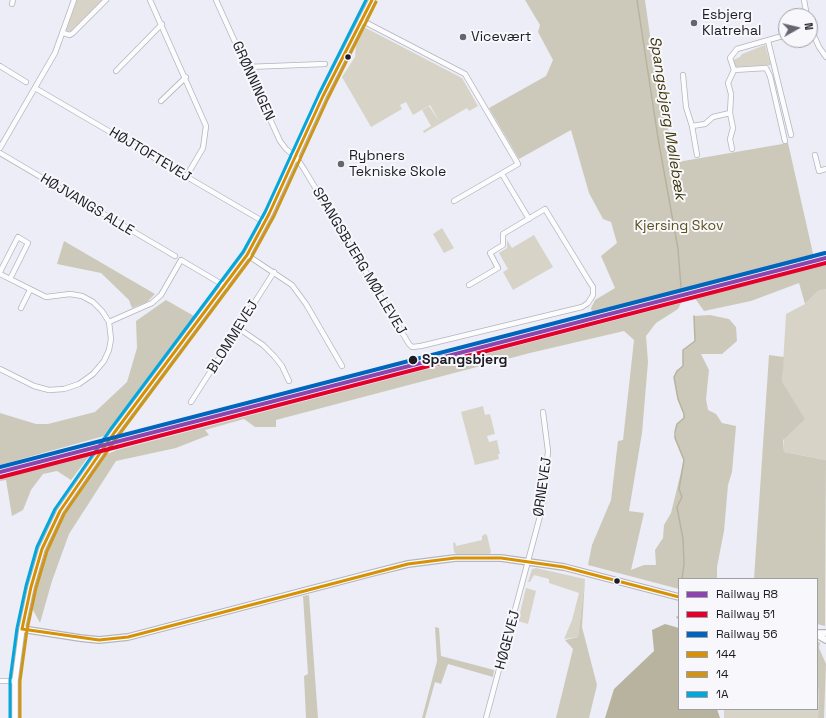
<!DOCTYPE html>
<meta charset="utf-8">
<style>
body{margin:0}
#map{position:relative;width:826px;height:718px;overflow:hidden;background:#ecedf7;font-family:"Space Grotesk",sans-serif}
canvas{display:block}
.legend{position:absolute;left:678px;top:578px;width:140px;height:132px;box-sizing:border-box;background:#f7f7fc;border:1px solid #9f9fa6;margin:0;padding:5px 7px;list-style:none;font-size:12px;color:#1c1c24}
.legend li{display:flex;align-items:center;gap:8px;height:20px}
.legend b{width:20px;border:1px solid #9f9fa6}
.north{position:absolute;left:778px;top:8px;width:40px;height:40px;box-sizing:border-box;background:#f7f7fc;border:1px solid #9f9fa6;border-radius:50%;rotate:82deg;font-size:11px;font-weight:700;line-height:16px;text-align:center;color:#1c1c24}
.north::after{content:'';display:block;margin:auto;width:14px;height:18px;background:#65656e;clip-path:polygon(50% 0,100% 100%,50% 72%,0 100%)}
</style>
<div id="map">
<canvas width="826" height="718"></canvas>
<ul class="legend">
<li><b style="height:5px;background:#8e44ad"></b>Railway R8</li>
<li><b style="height:5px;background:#e4002b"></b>Railway 51</li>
<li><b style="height:5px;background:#0065bd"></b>Railway 56</li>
<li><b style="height:5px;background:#d69105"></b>144</li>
<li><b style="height:5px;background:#ce9619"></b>14</li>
<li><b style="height:5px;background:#03a7dc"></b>1A</li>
</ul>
<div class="north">N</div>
</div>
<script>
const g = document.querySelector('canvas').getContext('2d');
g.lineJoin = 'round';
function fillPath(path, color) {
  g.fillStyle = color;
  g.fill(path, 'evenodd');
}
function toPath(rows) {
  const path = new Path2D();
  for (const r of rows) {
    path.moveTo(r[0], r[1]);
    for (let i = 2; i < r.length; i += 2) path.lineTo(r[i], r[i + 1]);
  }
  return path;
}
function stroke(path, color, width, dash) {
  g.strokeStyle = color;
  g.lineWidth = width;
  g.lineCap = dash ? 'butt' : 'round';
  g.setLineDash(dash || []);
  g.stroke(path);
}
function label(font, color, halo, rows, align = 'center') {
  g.font = font + ' "Space Grotesk",sans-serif';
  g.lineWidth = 4;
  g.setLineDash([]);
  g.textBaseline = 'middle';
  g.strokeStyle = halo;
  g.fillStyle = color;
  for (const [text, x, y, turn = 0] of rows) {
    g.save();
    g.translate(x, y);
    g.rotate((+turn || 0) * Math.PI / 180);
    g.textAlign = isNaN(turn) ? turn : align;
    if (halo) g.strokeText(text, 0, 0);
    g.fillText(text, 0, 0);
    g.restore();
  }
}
const green = toPath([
 [77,0,102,0,71,31,66,31],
 [364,27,462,78,478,106,469,111,467,108,424,133,423,131,431,126,422,110,429,106,439,121,430,105,413,115,406,102,400,105,402,109,371,127,342,77,355,57,356,44],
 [765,45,771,65,736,67,733,60,740,57,742,54],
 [442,228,454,248,444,253,433,234],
 [534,235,553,267,513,290,503,272,508,269,499,253,507,248,507,240,512,248],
 [826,289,826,460,784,452,782,381,786,314,805,304,818,291],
 [483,406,485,415,490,414,495,434,487,436,489,442,497,440,500,454,498,454,499,459,475,465,461,412],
 [485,534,487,535,491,552,490,554,457,555,454,552,453,543,455,542,456,546,482,540,482,536],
 [536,568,585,579,578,637,564,639,572,620,579,593,549,583,549,579,534,575,530,582,528,582,532,569],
 [526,588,536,591,528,624,518,621],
 [817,686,819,691,818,718,724,718,724,709,817,709]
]);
const forest = toPath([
 [525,0,645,0,656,78,662,77,672,163,788,143,814,258,593,315,591,308,595,300,615,288,601,256,617,243,611,222,603,219,589,193,571,130,519,159,489,108,546,76,553,60,538,32,540,25],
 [64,241,155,294,147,302,132,308,129,300,101,273,57,264],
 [826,263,826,289,818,291,805,304,799,283,751,301,704,311,694,297],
 [166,300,194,316,104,436,0,465,0,413,36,424,48,424,95,412,127,382,137,348,136,321],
 [681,303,678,309,656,323,646,336,648,362,642,433,629,511,644,513,631,570,644,565,656,565,655,550,663,538,664,525,671,513,684,460,675,438,677,424,684,418,684,414,678,399,674,377,677,371,683,366,683,350,695,341,694,316,710,315,729,319,736,327,737,341,722,354,701,354,709,370,706,399,708,410,716,414,722,423,736,426,732,472,728,485,724,531,717,567,717,579,679,579,679,589,588,565,592,545,611,500,618,441,623,440,634,340,624,331,530,353,276,420,276,427,255,427,244,419,205,430,209,435,176,448,116,461,69,534,52,581,40,623,32,608,46,555,59,524,79,492,105,455,117,450],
 [769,355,784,357,782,382,805,419,783,440,784,452,826,460,825,626,817,624,817,579,754,579],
 [93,451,71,480,57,471,43,474,31,490,23,510,12,516,6,480,0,481,0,477],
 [585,579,582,627,597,685,589,718,556,718,573,649,565,640,578,637],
 [309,595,318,718,306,718,304,676,308,674,303,596],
 [435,627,439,628,441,656,494,670,493,677,448,664,441,684,435,682,425,718,422,718,437,661],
 [817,641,820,643,819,648,826,664,824,718,818,718,819,691,817,686]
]);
const water = toPath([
 [665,624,679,628,679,709,717,709,720,718,605,718,614,689,654,651,652,630]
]);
const stream = toPath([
 [637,0,658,138,678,249,681,287],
 [682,579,684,564,683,539,677,507,682,497,679,489,684,460,675,438,675,432,677,424,684,418,684,414,678,399,674,377,677,371,683,366,683,350,695,341,694,316],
 [677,617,679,619]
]);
const minor = toPath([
 [150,0,206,126,203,148,186,177],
 [216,0,280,141,286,149,296,157,304,169,409,344,412,347,421,346,582,307,588,303,593,295,593,287,589,281,545,209,503,234,503,245,490,253,498,268,469,285],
 [804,0,807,16],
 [12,4,13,0],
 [361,20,465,74,518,164,454,201],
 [810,27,819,47,826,57],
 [63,33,70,35,73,33,106,0],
 [768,41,791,135],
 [0,66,26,82],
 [247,67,325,64],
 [734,70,766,68,770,76,785,141],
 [116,71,162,24],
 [683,75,686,107,692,126,697,155],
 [35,88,264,222],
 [161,101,186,77],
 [692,126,705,124,713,117,730,113],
 [0,148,55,53,74,0],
 [732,149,730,139,733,128,730,113,731,94,728,83,734,70,730,58,737,49,786,35],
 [0,153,175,256],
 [815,155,819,171,826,169],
 [502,174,529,219],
 [247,255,292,285,306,304,342,366],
 [0,272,18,237,28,243,10,279],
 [0,274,46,297,70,294,82,296,93,302,102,311,109,322,152,303,161,295,181,260,225,286],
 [21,308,30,290],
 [238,328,263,345,274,356,282,366,289,381],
 [0,369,34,386,49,390,64,389,79,384,93,374,104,361,109,350,111,339,109,322],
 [191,402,274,272],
 [0,681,15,681],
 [486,718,543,505,548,451,543,412]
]);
const tertiary = toPath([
 [22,629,80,638,99,640,128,637,376,572,408,564,455,558,501,558,564,567,679,597],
 [817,633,826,633],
 [817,635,826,640],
 [15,718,15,681,22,629,31,587,42,549,60,511,114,433,247,255,269,214,323,96,372,0]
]);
const bus1 = toPath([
 [22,629,31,587,42,549,60,511,114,433,247,255,269,214,323,96,372,0],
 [22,629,99,640,128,637,408,564,455,558,501,558,564,567,679,597]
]);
const bus2 = toPath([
 [20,718,20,681,27,630,36,588,47,551,64,514,118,436,251,258,274,216,328,98,376,2]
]);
const bus3 = toPath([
 [10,718,10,680,17,628,26,586,37,547,55,509,110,430,243,252,265,212,319,94,366,0]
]);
const rail1 = toPath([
 [0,472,826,258]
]);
const rail2 = toPath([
 [1,477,826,263]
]);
const rail3 = toPath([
 [0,467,825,253]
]);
const markers = [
 [694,23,4,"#65656e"],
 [463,37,4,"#65656e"],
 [348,57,3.5,"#1c1c24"],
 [341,164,4,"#65656e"],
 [413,360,5,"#1c1c24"],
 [617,581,3.5,"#1c1c24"]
];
const poiNames = [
 ["Esbjerg",702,15],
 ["Klatrehal",702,31],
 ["Vicevært",471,37],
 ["Rybners",349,156],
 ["Tekniske Skole",349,172]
];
const streetNames = [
 ["GRØNNINGEN",253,81,66],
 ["HØJTOFTEVEJ",150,155,31],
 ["HØJVANGS ALLE",87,205,31],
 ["SPANGSBJERG MØLLEVEJ",359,261,59],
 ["BLOMMEVEJ",233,337,-58],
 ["ØRNEVEJ",543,487,-82],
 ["HØGEVEJ",508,640,-75]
];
const parkNames = [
 ["Kjersing Skov",679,226]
];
const stopNames = [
 ["Spangsbjerg",422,360]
];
const waterNames = [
 ["Spangsbjerg Møllebæk",667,118,81]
];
fillPath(green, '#d7d4c7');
fillPath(forest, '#cdc9ba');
fillPath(water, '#b8b39f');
stroke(stream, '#b8b39f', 1.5);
stroke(minor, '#b4b4bd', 6);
stroke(tertiary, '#b4b4bd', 8);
stroke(minor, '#fcfcfe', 4.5);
stroke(tertiary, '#fcfcfe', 5.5);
stroke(bus1, '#d69105', 3);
stroke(bus2, '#ce9619', 3);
stroke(bus3, '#03a7dc', 3);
stroke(rail1, '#8e44ad', 4);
stroke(rail2, '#e4002b', 4);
stroke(rail3, '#0065bd', 4);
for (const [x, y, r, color] of markers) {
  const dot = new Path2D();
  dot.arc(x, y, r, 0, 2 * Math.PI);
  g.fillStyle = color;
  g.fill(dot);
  stroke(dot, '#f7f7fc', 1.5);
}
label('14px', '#1c1c24', '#f7f7fc', poiNames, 'left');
label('14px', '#1c1c24', '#f7f7fc', streetNames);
label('14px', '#5d5117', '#f7f7fc', parkNames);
label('bold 14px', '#1c1c24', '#f7f7fc', stopNames, 'left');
label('italic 15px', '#3f3609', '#f7f7fc', waterNames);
</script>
